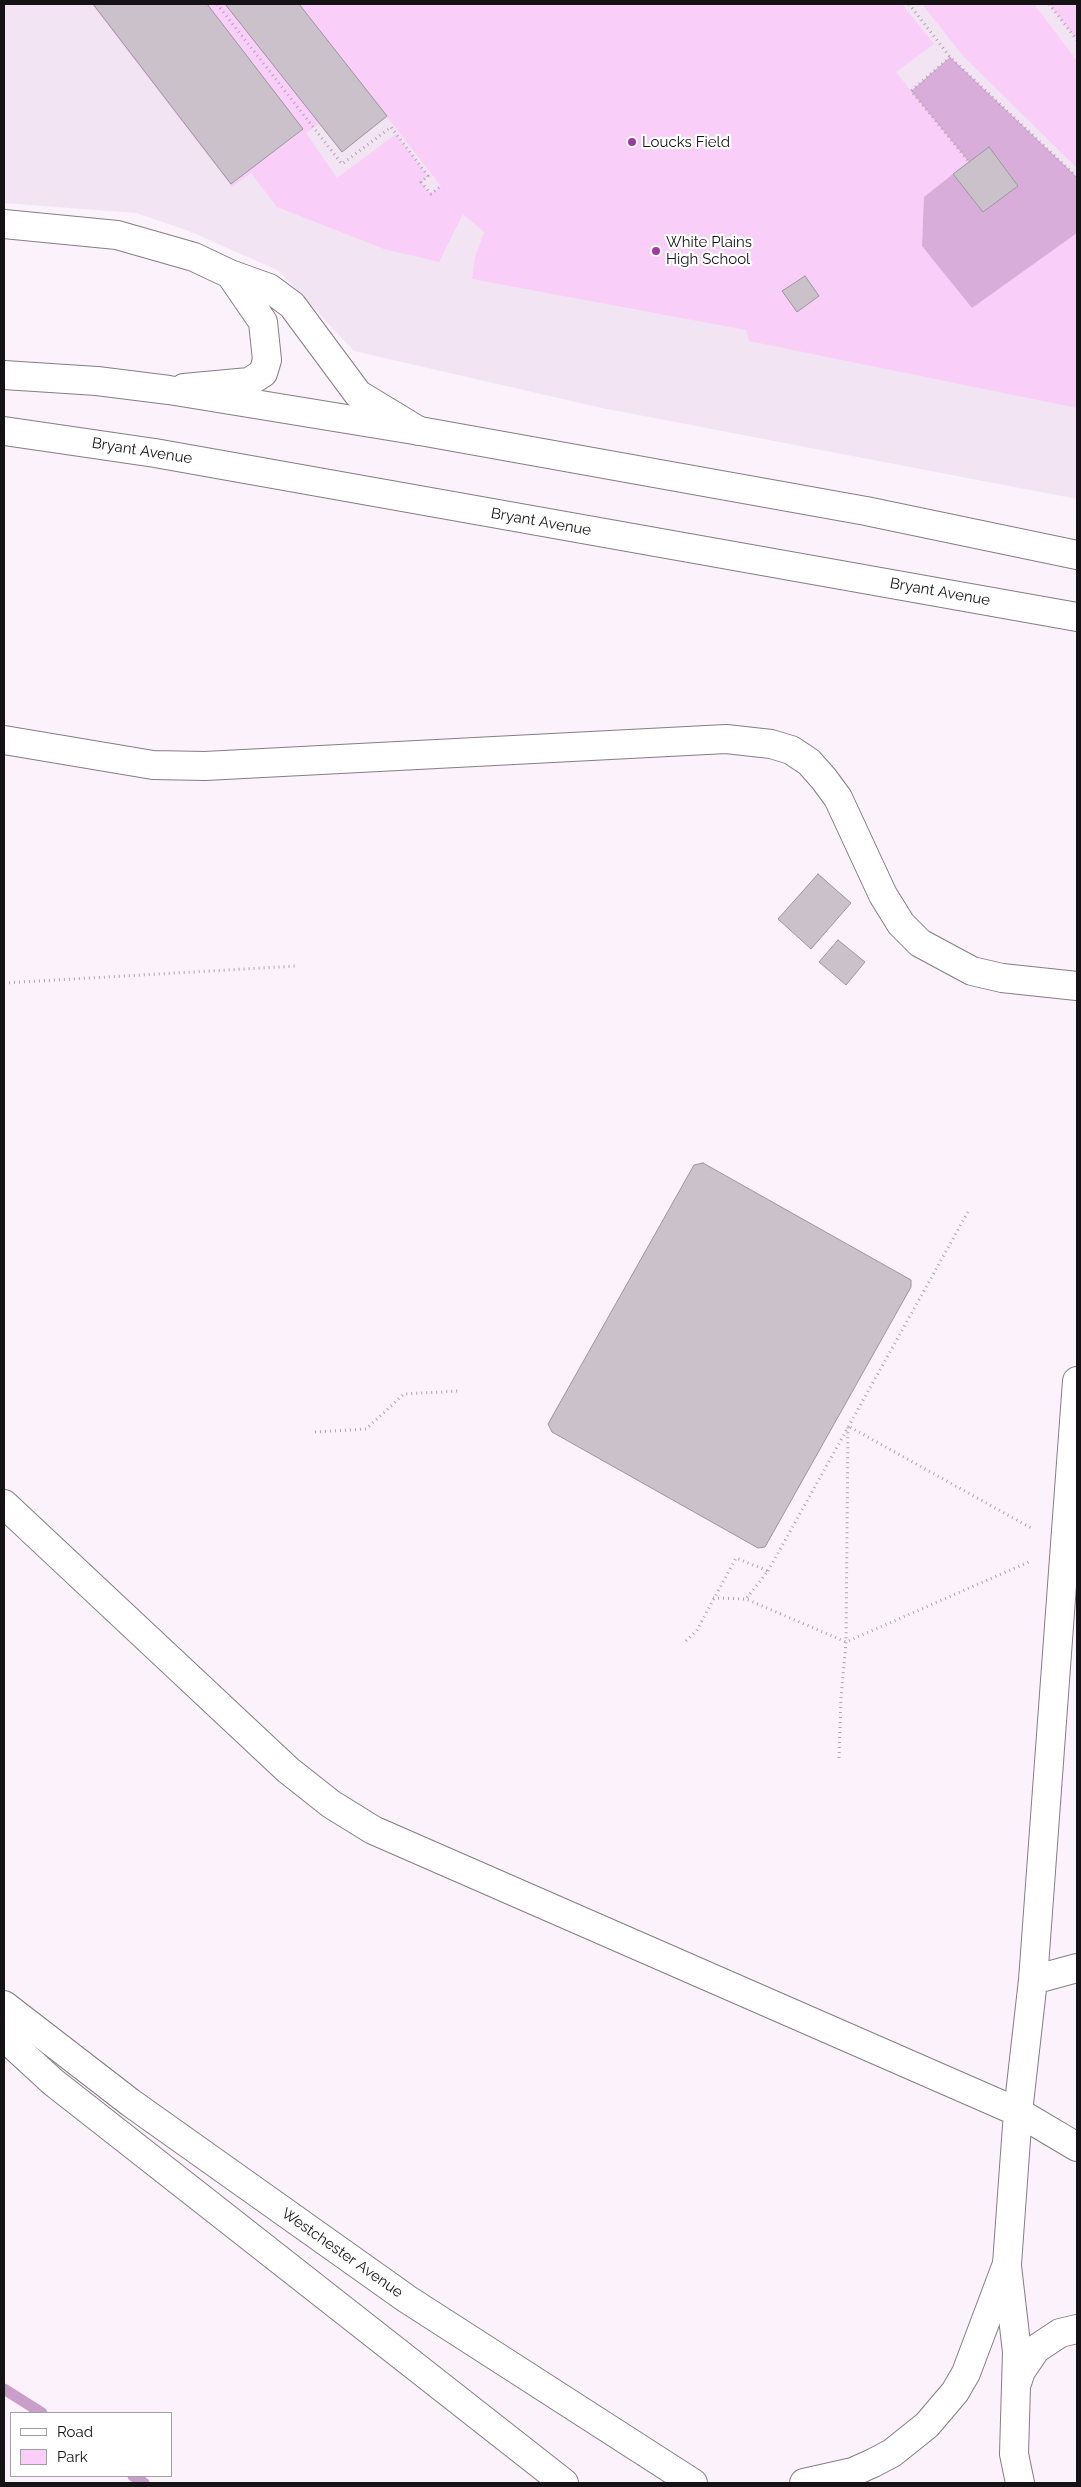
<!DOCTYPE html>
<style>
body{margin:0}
#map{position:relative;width:1081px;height:2487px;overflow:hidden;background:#fbf2fb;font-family:Raleway,sans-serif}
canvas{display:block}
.frame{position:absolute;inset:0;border:5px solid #151215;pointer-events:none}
.legend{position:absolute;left:10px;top:2412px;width:162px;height:65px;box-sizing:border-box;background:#fff;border:1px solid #a1a0a1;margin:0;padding:6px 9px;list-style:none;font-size:15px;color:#151215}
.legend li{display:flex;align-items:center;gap:10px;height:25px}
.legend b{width:25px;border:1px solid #a1a0a1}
</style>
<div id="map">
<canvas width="1081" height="2487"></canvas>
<div class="frame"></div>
<ul class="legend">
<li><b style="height:6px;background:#fff"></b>Road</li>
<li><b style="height:14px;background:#f9cffa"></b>Park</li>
</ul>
</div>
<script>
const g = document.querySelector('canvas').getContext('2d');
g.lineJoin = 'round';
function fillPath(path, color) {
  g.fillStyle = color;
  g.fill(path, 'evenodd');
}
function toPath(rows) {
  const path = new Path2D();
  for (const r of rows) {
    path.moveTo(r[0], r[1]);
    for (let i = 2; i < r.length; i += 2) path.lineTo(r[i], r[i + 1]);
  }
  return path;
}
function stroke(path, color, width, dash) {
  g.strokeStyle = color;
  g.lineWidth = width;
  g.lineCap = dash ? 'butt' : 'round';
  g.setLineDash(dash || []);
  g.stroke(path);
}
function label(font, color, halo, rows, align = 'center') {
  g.font = font + ' Raleway,sans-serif';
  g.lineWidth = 4.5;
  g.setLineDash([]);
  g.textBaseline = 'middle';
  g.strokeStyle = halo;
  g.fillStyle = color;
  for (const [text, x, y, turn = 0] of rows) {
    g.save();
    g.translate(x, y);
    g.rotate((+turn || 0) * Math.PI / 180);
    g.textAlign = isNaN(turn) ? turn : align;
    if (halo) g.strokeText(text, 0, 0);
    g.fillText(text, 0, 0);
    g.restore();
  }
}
const built = toPath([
 [4,4,1077,4,1077,499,602,408,354,351,279,271,189,231,136,213,4,203]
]);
const green = toPath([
 [97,4,902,4,934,44,896,72,969,162,924,197,972,308,1077,233,1077,408,749,341,746,330,472,279,475,257,484,232,463,214,439,262,384,249,277,207,251,173,232,187,93,6],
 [387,117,441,186,431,194,421,182,428,176,396,134,337,178,306,133,319,124,342,152],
 [922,4,1034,4,1077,61,1077,168,964,57],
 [1049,4,1077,4,1077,40]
]);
const forest = toPath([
 [950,57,1077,177,1077,233,972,308,922,246,924,197,953,174,983,212,1018,186,989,147,969,162,911,91]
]);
const stream = toPath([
 [4,2389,42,2413],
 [133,2476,144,2483]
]);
const building = toPath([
 [93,4,207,4,303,129,231,184,93,4],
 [225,4,299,4,387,116,342,152,225,4],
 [989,147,1018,186,983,212,953,174,989,147],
 [805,276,819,296,797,312,782,291,805,276],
 [818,874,851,903,811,949,778,919,818,874],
 [838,940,865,962,846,985,819,962,838,940],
 [703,1163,911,1280,911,1287,765,1547,758,1548,552,1432,548,1424,694,1165,703,1163]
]);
const path = toPath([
 [217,4,342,164,391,127,428,176,421,182,431,194,441,186],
 [909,4,950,57,1077,177],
 [1049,4,1077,40],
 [950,57,911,91,969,162],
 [4,983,296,966],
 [315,1432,366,1429,404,1394,458,1391],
 [768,1571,969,1210],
 [713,1598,746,1599,846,1642,1031,1561],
 [686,1641,697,1630,736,1558,768,1571,746,1599],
 [839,1758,841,1698,846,1642,848,1426,1033,1529]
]);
const minor = toPath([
 [4,224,117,235,194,257,230,274,269,288,292,305,358,394,419,431],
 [184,388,249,382,263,373,267,360,263,322,230,274],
 [4,740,153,765,205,766,726,739,771,744,791,750,809,762,824,779,838,798,883,895,901,924,920,943,972,971,1002,978,1077,986],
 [4,1504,288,1770,331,1804,373,1830,1018,2112,1077,2147],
 [1033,1980,1077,1968],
 [1007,2264,1018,2112,1033,1980,1077,1381],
 [1017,2383,1021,2371,1036,2349,1060,2333,1077,2329]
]);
const major = toPath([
 [4,375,97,381,169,390,420,431,866,511,1077,555],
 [4,431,155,453,1077,617],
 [4,2005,131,2103,407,2299,693,2483],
 [1007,2266,1017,2352,1014,2454,1020,2483],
 [804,2483,853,2472,873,2463,892,2453,927,2425,955,2392,966,2373,1007,2264]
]);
const highway = toPath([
 [4,2037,53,2082,564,2483]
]);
const markers = [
 [632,142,5,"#9c3aa1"],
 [656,251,5,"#9c3aa1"]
];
const poiNames = [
 ["Loucks Field",642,142],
 ["White Plains",666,242],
 ["High School",666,259]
];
const streetNames = [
 ["Bryant Avenue",142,451,9],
 ["Bryant Avenue",541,522,10],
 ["Bryant Avenue",940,592,10],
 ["Westchester Avenue",342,2253,35]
];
fillPath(built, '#f2e4f2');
fillPath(green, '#f9cffa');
fillPath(forest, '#d8add9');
stroke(stream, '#c99eca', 11);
fillPath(building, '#cac1ca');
stroke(building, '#9d959d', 1);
stroke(minor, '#857d85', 30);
stroke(major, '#857d85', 30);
stroke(highway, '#857d85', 30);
stroke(path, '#aca5ac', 3, [1, 4]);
stroke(minor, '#fff', 28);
stroke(major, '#fff', 28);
stroke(highway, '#fff', 28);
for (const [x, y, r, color] of markers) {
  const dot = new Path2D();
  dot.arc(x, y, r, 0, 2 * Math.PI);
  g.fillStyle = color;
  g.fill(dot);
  stroke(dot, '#fff', 2);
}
label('15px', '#151215', '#fff', poiNames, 'left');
label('15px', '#151215', '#fff', streetNames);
</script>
